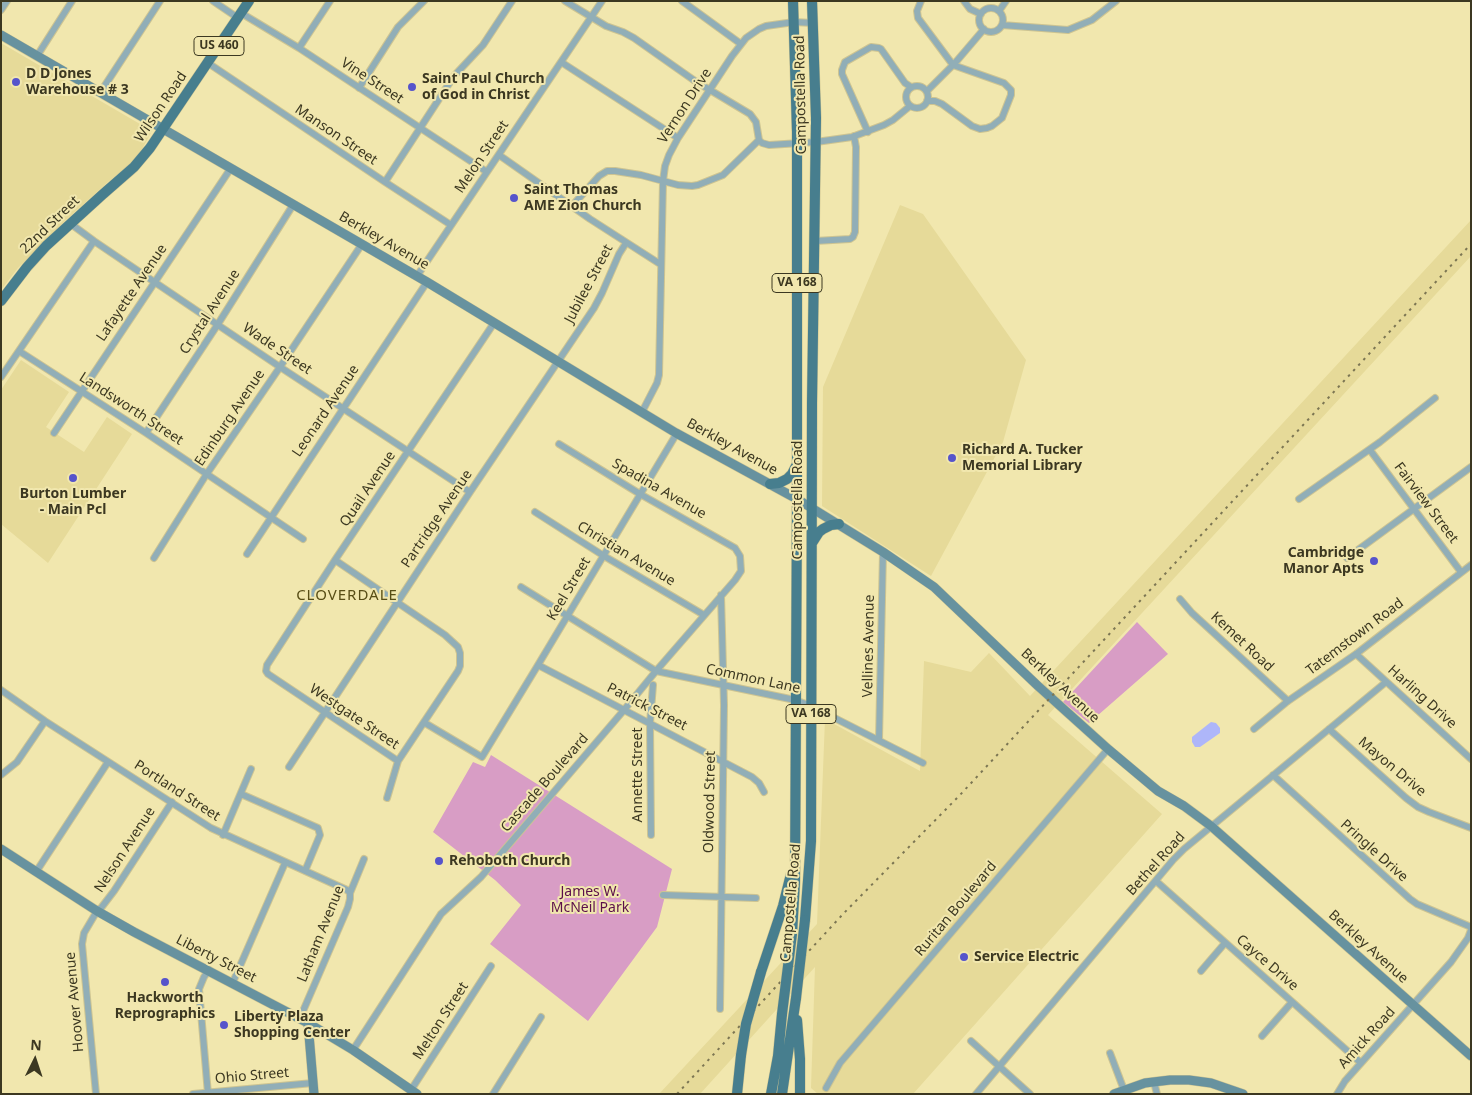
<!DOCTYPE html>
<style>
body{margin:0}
#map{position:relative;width:1472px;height:1095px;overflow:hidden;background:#f1e7ae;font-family:"Noto Sans",sans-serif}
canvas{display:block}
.frame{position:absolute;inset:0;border:2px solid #3c3821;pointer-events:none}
.north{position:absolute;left:10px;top:1035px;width:50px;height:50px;-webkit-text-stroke:4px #f1e7ae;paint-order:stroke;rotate:4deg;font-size:14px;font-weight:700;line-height:20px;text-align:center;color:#3c3821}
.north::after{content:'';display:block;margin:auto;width:18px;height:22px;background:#3c3821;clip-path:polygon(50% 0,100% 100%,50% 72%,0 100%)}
</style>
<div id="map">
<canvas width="1472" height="1095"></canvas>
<div class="frame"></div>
<div class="north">N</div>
</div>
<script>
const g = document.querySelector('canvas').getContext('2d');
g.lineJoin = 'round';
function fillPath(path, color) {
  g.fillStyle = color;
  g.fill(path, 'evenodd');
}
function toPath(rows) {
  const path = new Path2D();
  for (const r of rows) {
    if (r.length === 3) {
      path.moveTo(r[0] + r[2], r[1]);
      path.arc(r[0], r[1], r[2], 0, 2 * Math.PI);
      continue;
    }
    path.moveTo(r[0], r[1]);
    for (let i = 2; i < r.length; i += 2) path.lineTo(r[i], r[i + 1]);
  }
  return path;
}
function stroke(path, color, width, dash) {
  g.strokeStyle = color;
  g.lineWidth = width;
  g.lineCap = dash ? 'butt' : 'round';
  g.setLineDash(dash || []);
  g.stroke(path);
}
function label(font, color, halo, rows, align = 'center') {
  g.font = font + ' "Noto Sans",sans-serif';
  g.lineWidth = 4;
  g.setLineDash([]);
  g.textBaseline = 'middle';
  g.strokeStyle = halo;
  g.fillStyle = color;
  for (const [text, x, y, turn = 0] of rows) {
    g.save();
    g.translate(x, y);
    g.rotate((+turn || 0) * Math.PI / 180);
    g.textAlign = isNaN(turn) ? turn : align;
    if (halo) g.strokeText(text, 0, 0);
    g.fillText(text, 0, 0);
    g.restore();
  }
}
const built = toPath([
 [1,43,152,131,140,153,128,166,108,182,66,220,18,268,1,290],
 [900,205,923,214,1026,360,1003,442,931,576,822,506,823,387],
 [1471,220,1471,256,1048,715,1162,814,913,1094,818,1094,811,1088,815,967,700,1094,659,1094,817,924,825,719,920,771,924,661,971,672,989,653,1030,696],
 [21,360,69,392,46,427,84,452,107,417,132,434,48,563,1,524,1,390]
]);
const green = toPath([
 [1137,622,1168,654,1089,723,1063,702],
 [491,755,672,869,657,927,588,1021,490,944,521,905,495,880,433,832,473,762,485,767]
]);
const water = toPath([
 [1211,722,1216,723,1220,728,1220,733,1200,747,1195,747,1192,742,1192,737]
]);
const street = toPath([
 [213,1,238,18],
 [565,1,606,26,623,32,634,38,695,81,750,114,756,122,759,140],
 [682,1,741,44],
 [921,1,917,11,918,18,953,65,1004,83,1011,90,1011,95,1002,118,992,126,987,128,980,129,972,126,942,104,935,101,927,101],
 [964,1,970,9,981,14],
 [991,20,12],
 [1,10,7,1],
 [999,11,1006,1],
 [241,13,299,48,487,172],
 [1002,25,1068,30,1092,20,1116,1],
 [299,48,330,1],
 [37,56,72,1],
 [561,62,678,138],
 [208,63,385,182,451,225],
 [917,97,11],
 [359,88,398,27,424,1],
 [927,91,955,63,984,29],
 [100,93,160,1],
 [868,132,842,74,842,70,845,62,871,47,879,48,881,49,905,83,911,87],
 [759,140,762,143,769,145,816,142,852,137,884,125,893,120,910,106],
 [499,155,590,219,660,264],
 [385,182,454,76,483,45,512,1],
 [572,206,599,176,607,171,615,171,641,175,678,185,692,186,698,185,723,175,759,140],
 [71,224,94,241,280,367,470,492],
 [815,241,850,239,853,237,855,232,856,147,854,136],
 [417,276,602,1],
 [19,351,146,433,303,539],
 [1,377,94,241],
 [642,412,657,383,659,375,663,181,665,166,669,155,678,138,732,56,746,38,759,29,766,26,794,22,813,23],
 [54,433,231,168],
 [146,433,218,324,293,205],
 [1370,450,1461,572],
 [1299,499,1380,442,1435,398],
 [535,512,604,556,704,615],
 [247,554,427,282],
 [154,558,206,475,280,367,362,244],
 [1347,558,1471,467],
 [335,560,445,635,458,647,460,653,460,666,458,671,398,761,387,798],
 [521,587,656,671,795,700,811,706,923,763],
 [1180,599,1192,613,1288,701],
 [1356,654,1471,759],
 [538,665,752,777,759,783,764,792],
 [1,690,45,721,211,828,347,890,350,893],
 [425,723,482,757,538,665,677,433],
 [1254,729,1288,701,1356,654,1471,565],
 [1329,729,1406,798,1418,807,1429,812,1471,828],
 [879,740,883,552],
 [398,761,268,674,266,671,267,665,335,560,494,323],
 [289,767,470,492,594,308,602,293,619,254,626,243],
 [1,775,17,762,45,721],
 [1273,775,1410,899,1417,904,1471,927],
 [241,794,318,828,320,835,305,871],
 [223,835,251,769],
 [651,835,650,723,653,685],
 [36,872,108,762],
 [1156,881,1361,1063],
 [663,895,756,898],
 [1201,971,1225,943],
 [233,982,285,863],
 [720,1009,724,705,721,595],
 [300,1018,348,907,350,899,350,893,364,859],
 [1262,1036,1292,1002],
 [971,1041,1030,1094],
 [353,1050,441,914,481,877,624,710,656,671,735,580,741,571,740,556,735,548,640,494,559,444],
 [1110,1053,1124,1090],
 [1154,1082,1157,1094],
 [826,1088,840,1063,1108,749],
 [411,1090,491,966],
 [96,1094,82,944,84,933,97,911,101,908,114,891,172,802],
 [193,1094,313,1083],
 [208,1094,199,989,204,977,209,970],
 [493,1094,541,1017],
 [976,1094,1173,860,1184,849,1386,682],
 [1337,1094,1345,1081,1451,962,1468,938,1471,930]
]);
const secondary = toPath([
 [1,35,427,282,676,433,797,499,883,552,934,587,1038,686,1108,749,1158,791,1184,806,1211,826,1471,1056],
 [1,849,97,911,134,932,308,1023,353,1050,417,1094],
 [308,1023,314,1094],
 [1114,1094,1145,1083,1170,1080,1189,1080,1211,1083,1243,1094]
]);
const primary = toPath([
 [1,301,27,267,46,246,102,195,134,167,150,148,249,1],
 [770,484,779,483,787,479,792,474,796,466],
 [812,543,819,532,823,529,831,525,839,524],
 [805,920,811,841,812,403,816,118,812,1],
 [792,934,795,882,797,499,797,132,793,1],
 [761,972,783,906,791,874],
 [797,1020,800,1059,800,1094],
 [737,1094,741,1055],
 [771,1094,778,1056,782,1014],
 [782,1094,796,998]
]);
const rail = toPath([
 [677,1094,844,913,960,795,1471,244]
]);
const primaryBridge = toPath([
 [796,998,805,920],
 [782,1014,792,934],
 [741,1055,746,1024,761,972]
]);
const markers = [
 [16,82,5,"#5654cb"],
 [412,87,5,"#5654cb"],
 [514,198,5,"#5654cb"],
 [952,458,5,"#5654cb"],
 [73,478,5,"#5654cb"],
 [1374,561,5,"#5654cb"],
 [439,861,5,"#5654cb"],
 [964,957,5,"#5654cb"],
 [165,982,5,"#5654cb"],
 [224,1025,5,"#5654cb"]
];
const shields = [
 [219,46,50],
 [797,283,50],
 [811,714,50]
];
const shieldNames = [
 ["US 460",219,46],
 ["VA 168",797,283],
 ["VA 168",811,714]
];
const poiNames = [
 ["D D Jones",26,74],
 ["Warehouse # 3",26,90],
 ["Saint Paul Church",422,79],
 ["of God in Christ",422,95],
 ["Saint Thomas",524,190],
 ["AME Zion Church",524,206],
 ["Richard A. Tucker",962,450],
 ["Memorial Library",962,466],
 ["Burton Lumber",73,494,"center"],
 ["- Main Pcl",73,510,"center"],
 ["Cambridge",1364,553,"right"],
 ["Manor Apts",1364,569,"right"],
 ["Rehoboth Church",449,861],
 ["Service Electric",974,957],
 ["Hackworth",165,998,"center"],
 ["Reprographics",165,1014,"center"],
 ["Liberty Plaza",234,1017],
 ["Shopping Center",234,1033]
];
const streetNames = [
 ["Vine Street",372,81,33],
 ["Campostella Road",801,95,-91],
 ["Vernon Drive",685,106,-57],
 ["Wilson Road",161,107,-56],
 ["Manson Street",336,135,34],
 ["Melon Street",482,157,-56],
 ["22nd Street",50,225,-44],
 ["Berkley Avenue",384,241,30],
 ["Jubilee Street",589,284,-62],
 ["Lafayette Avenue",132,293,-56],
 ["Crystal Avenue",210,312,-57],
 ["Wade Street",277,349,34],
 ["Landsworth Street",131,409,33],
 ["Leonard Avenue",326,411,-56],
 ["Edinburg Avenue",230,418,-56],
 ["Berkley Avenue",732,447,29],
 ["Quail Avenue",368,489,-56],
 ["Spadina Avenue",659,489,30],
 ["Campostella Road",798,500,-90],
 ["Fairview Street",1426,503,53],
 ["Partridge Avenue",437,519,-56],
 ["Christian Avenue",626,554,31],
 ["Keel Street",569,589,-59],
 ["Tatemstown Road",1355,637,-37],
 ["Kemet Road",1242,642,43],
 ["Vellines Avenue",869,646,-89],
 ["Common Lane",753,679,12],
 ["Berkley Avenue",1060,686,43],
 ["Harling Drive",1422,697,42],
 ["Patrick Street",647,707,27],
 ["Westgate Street",354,717,34],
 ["Mayon Drive",1392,767,40],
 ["Annette Street",638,775,-90],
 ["Cascade Boulevard",545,783,-49],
 ["Portland Street",177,791,33],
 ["Oldwood Street",710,802,-89],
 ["Nelson Avenue",125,850,-57],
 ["Pringle Drive",1374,851,42],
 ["Bethel Road",1156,864,-48],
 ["Campostella Road",791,903,-85],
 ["Ruritan Boulevard",956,909,-50],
 ["Latham Avenue",321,934,-68],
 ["Berkley Avenue",1368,947,42],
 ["Liberty Street",216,959,27],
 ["Cayce Drive",1267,963,41],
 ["Hoover Avenue",75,1002,-95],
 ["Melton Street",441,1021,-57],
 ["Amick Road",1367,1038,-48],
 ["Ohio Street",252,1076,-5]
];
const parkNames = [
 ["James W.",590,892],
 ["McNeil Park",590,908]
];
const neighbourhoodNames = [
 ["CLOVERDALE",347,596]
];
fillPath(built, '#e6da99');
fillPath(green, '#d89dc5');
fillPath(water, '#aeb6f9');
stroke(street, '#cdc492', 8);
stroke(secondary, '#cdc492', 10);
stroke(primary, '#cdc492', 11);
stroke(street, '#91aeb7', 6);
stroke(secondary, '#67929f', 9);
stroke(primary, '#477e8e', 10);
stroke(rail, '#7c7653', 2, [2.5, 5]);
stroke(primaryBridge, '#cdc492', 11, []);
stroke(primaryBridge, '#477e8e', 10);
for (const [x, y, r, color] of markers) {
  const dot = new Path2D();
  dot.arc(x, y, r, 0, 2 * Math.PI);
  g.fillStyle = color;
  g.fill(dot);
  stroke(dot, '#f1e7ae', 2);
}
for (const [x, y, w] of shields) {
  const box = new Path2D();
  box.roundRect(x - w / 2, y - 9.5, w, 19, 4);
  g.fillStyle = '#f1e7ae';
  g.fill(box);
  stroke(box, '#3c3821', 1);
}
label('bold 12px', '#3c3821', null, shieldNames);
label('bold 14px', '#3c3821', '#f1e7ae', poiNames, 'left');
label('14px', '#3c3821', '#f1e7ae', streetNames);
label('14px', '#5b0f4a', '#f1e7ae', parkNames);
g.letterSpacing = '1px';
label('15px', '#584e16', '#f1e7ae', neighbourhoodNames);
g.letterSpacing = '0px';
</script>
